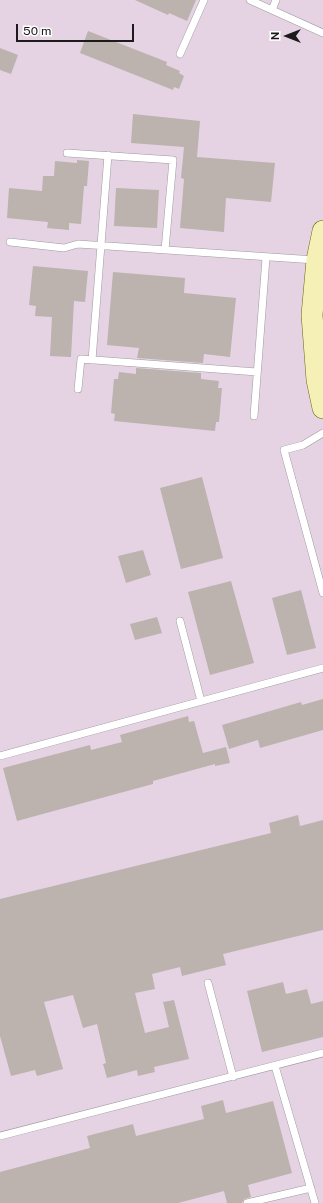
<!DOCTYPE html>
<style>
body{margin:0}
#map{position:relative;width:323px;height:1203px;overflow:hidden;background:#ece7e1;font-family:"Public Sans",sans-serif}
canvas{display:block}
.north{position:absolute;left:267px;top:16px;width:40px;height:40px;-webkit-text-stroke:3px #fff;paint-order:stroke;rotate:270deg;font-size:11px;font-weight:700;line-height:16px;text-align:center;color:#1b1b1b}
.north::after{content:'';display:block;margin:auto;width:14px;height:18px;background:#1b1b1b;clip-path:polygon(50% 0,100% 100%,50% 72%,0 100%)}
.scale{position:absolute;left:16px;top:24px;width:118px;height:18px;box-sizing:border-box;border:2px solid #1b1b1b;border-top:0;padding-left:5px;font-size:12px;line-height:14px;white-space:nowrap;color:#1b1b1b;-webkit-text-stroke:3px #fff;paint-order:stroke}
</style>
<div id="map">
<canvas width="323" height="1203"></canvas>
<div class="north">N</div>
<div class="scale">50 m</div>
</div>
<script>
const g = document.querySelector('canvas').getContext('2d');
g.lineJoin = 'round';
function fillPath(path, color) {
  g.fillStyle = color;
  g.fill(path, 'evenodd');
}
function toPath(rows) {
  const path = new Path2D();
  for (const r of rows) {
    path.moveTo(r[0], r[1]);
    for (let i = 2; i < r.length; i += 2) path.lineTo(r[i], r[i + 1]);
  }
  return path;
}
function stroke(path, color, width, dash) {
  g.strokeStyle = color;
  g.lineWidth = width;
  g.lineCap = dash ? 'butt' : 'round';
  g.setLineDash(dash || []);
  g.stroke(path);
}
const industrial = toPath([
 [0,0,323,0,323,1203,0,1203]
]);
const building = toPath([
 [135,0,196,0,187,21,169,13,168,15],
 [88,31,167,62,166,65,180,71,179,73,184,76,179,89,174,87,173,90,80,53],
 [0,48,18,55,11,74,0,70],
 [133,114,200,121,197,157,275,163,271,202,226,198,224,232,180,228,184,179,181,178,184,147,131,143],
 [77,160,89,161,87,186,84,186,81,224,69,223,69,230,47,228,48,222,7,218,9,188,42,191,43,176,54,176,55,161,77,163],
 [116,188,159,190,157,228,114,226],
 [33,266,88,271,85,302,74,301,71,357,50,356,52,317,35,316,36,306,29,305],
 [113,272,185,278,184,293,236,298,230,357,204,354,203,363,137,358,139,348,107,345],
 [136,368,201,373,201,379,219,381,218,388,222,388,219,422,216,422,215,431,114,421,115,414,111,413,114,379,118,379,119,372,136,374],
 [202,477,223,558,181,569,160,488],
 [143,550,151,575,126,583,118,556],
 [231,581,254,663,210,675,188,592],
 [301,590,316,648,287,655,272,598],
 [157,617,162,633,135,640,130,624],
 [323,699,323,730,260,748,258,740,229,749,222,725,301,702,302,705],
 [188,716,189,722,194,721,203,753,226,747,230,763,215,766,215,764,153,781,153,784,17,821,3,768,90,745,91,750,122,742,120,735],
 [298,815,300,826,323,820,323,930,223,954,226,965,182,976,180,967,152,974,155,989,135,993,145,1033,169,1027,163,1002,174,1000,189,1059,154,1067,155,1072,138,1076,137,1070,107,1078,103,1064,106,1063,97,1024,83,1028,73,995,44,1002,63,1069,37,1076,35,1070,11,1076,0,1036,0,899,271,833,269,823],
 [283,982,286,994,307,989,311,1004,323,1001,323,1037,262,1052,247,991],
 [223,1100,226,1113,273,1101,292,1173,248,1185,251,1197,244,1199,242,1203,227,1203,224,1191,178,1203,0,1203,0,1172,90,1148,87,1136,133,1124,136,1136,204,1119,201,1106]
]);
const lane = toPath([
 [250,0,323,33],
 [272,10,276,0],
 [180,54,204,0],
 [67,153,173,160,165,250],
 [10,242,64,248,78,244,315,260],
 [92,360,108,155],
 [78,389,81,359,257,372],
 [254,416,266,258],
 [323,433,303,445,284,450,323,593],
 [180,621,201,701],
 [0,756,323,668],
 [208,983,233,1077],
 [275,1066,315,1203],
 [0,1136,323,1053],
 [247,1203,311,1188]
]);
const secondary = toPath([
 [323,231,317,260,312,315,317,380,323,408]
]);
fillPath(industrial, '#e5d3e4');
fillPath(building, '#bcb2ae');
stroke(lane, '#9c9c9c', 8);
stroke(secondary, '#6a670a', 22);
stroke(lane, '#fff', 7);
stroke(secondary, '#f5f0b6', 21);
</script>
